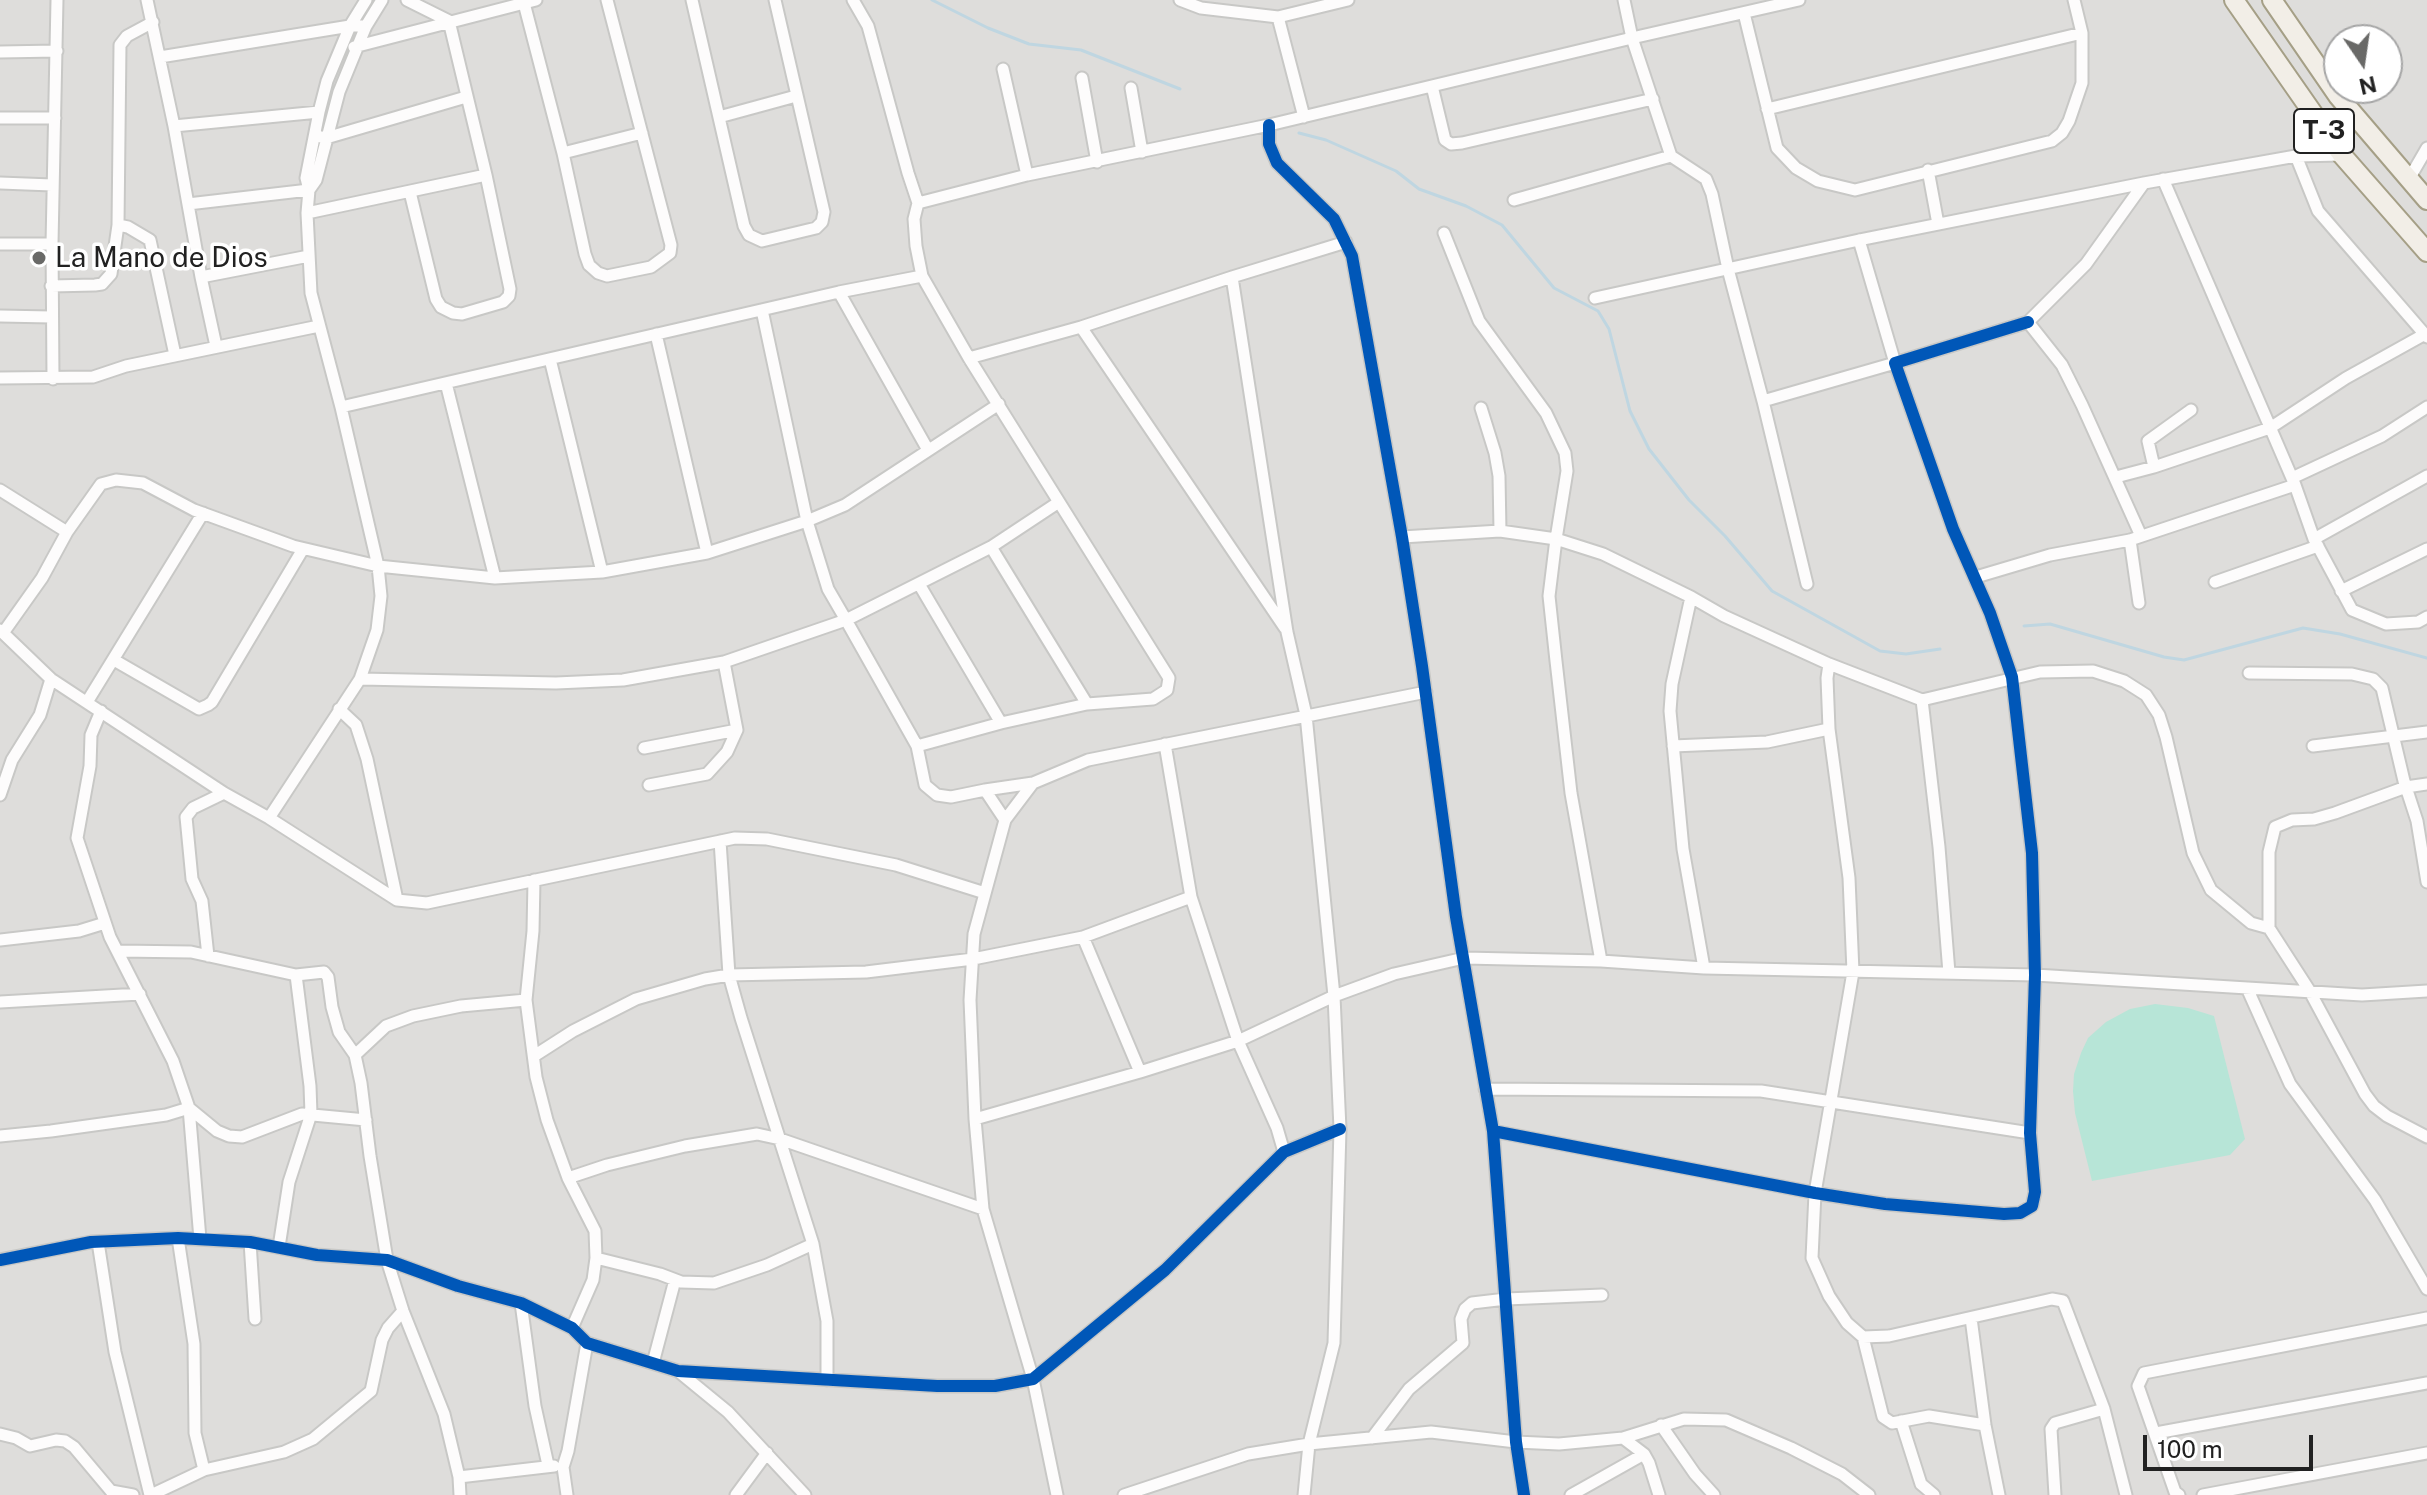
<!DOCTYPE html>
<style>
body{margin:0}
#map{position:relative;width:2427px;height:1495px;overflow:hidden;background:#efeeea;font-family:"Public Sans",sans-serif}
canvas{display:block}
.north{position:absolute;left:2323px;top:24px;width:80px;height:80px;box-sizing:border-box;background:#fff;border:2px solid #a6a6a6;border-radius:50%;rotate:167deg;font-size:22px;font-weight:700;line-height:32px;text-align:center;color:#212121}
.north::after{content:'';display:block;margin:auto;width:28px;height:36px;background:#696967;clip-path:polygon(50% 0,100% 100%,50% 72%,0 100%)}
.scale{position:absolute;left:2143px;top:1435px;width:170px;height:36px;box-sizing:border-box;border:4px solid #212121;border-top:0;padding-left:10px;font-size:24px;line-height:28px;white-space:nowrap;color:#212121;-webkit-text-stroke:6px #fff;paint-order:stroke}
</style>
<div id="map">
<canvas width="2427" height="1495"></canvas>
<div class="north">N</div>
<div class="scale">100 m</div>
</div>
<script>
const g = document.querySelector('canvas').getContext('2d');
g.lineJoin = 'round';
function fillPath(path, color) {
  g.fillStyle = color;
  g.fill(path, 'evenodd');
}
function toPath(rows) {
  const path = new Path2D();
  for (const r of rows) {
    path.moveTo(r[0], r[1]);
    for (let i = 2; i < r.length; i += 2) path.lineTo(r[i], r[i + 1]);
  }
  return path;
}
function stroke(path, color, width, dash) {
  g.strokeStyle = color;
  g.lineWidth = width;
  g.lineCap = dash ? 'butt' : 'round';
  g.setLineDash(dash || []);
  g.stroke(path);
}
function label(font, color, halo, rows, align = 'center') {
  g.font = font + ' "Public Sans",sans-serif';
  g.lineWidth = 7;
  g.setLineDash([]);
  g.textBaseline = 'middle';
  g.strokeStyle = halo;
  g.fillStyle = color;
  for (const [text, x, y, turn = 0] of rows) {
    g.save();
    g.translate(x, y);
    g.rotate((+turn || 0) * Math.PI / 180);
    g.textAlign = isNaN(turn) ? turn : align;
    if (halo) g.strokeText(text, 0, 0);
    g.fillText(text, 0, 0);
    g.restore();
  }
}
const residential = toPath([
 [0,0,2427,0,2427,1495,0,1495],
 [2339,40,2387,40,2387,88,2339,88]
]);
const pitch = toPath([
 [2155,1004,2188,1008,2214,1016,2245,1139,2230,1155,2092,1181,2075,1113,2073,1091,2074,1074,2081,1053,2088,1038,2106,1022,2130,1009]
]);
const stream = toPath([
 [932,0,988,28,1029,44,1081,50,1180,89],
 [1299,133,1326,140,1396,171,1419,189,1466,206,1502,225,1554,288,1598,311,1609,329,1630,411,1649,449,1689,500,1725,536,1772,591,1880,651,1906,654,1940,649],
 [2024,626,2050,624,2164,657,2184,660,2303,628,2340,634,2427,658]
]);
const minor = toPath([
 [147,0,174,126,201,277,216,346],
 [407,0,449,21],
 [692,0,744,226,749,235,762,241,816,228,822,222,824,212,775,0],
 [853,0,868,26,908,173,918,203,914,219,916,246,922,276,969,358,1169,678,1167,690,1153,699,1087,704,1001,723],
 [1180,0,1201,8,1278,17],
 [1624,0,1632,38,1671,156,1706,179,1712,194,1728,269,1763,401],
 [524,3,563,153,585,254,589,265,598,273,607,276,651,267,670,253,671,245,607,0],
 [1744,13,1777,148,1796,168,1818,181,1855,190,2052,141,2062,133,2069,121,2082,83,2082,33],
 [354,47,536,0],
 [0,52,57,51],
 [160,57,350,26,366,26],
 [1003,69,1027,175],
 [1082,78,1097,162],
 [1432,86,1445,140,1451,144,1462,143,1653,99],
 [1131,88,1142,152],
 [1767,109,2082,33,2074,0],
 [719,117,796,96],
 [1304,117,1278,17,1348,0],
 [0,118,55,118],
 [1269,125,1269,144,1277,163,1334,219,1352,256,1402,537,1422,666,1456,917,1493,1131,1516,1442,1524,1495],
 [174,126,319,112],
 [321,137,326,138,466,97],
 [563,153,642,133],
 [2296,156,2318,211,2427,337],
 [1928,170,1938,224],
 [2163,179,2295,485,2314,539,2352,610,2386,624,2418,622,2427,617],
 [2409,179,2427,148],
 [0,183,52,185],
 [309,190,316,180,339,92,366,26,382,0],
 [410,192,436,299,441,307,453,313,462,314,503,302,509,296,510,289,486,175,449,21],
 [1514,200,1671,156],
 [918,203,1027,175,1269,125,1632,38,1799,0],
 [188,204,309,190],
 [307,213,486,175],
 [118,225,128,227,150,240,175,355],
 [1444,233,1479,321,1546,413,1565,453,1567,471,1556,539,1603,554,1691,597,1672,684,1670,711,1683,849,1704,968],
 [0,244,52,244],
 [201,277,309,256],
 [1232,277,1287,632,1306,715,1334,996,1340,1129,1334,1343,1309,1444,1304,1495],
 [51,286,95,285,102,284,111,274,118,225,120,45,127,36,153,22],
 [839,292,928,450],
 [1595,298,1859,240,2144,183,2296,156,2342,155],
 [762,310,807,521,845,505,999,404],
 [0,316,51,317],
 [1081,327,1285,628],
 [656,334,707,553,807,521,828,589,846,620,991,547,1087,704],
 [969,358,1081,327,1232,277,1346,242],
 [550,359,602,572,707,553],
 [0,378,93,377,126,366,319,326],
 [53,379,52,244,57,0],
 [446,383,495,578,602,572],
 [341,407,839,292,922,276],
 [1481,408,1495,453,1499,476,1500,531],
 [2154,467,2148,441,2191,410],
 [2116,477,2154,467,2270,428,2346,378,2425,334],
 [2292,478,2382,436,2427,407],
 [0,490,67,532],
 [2141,536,2082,405,2062,365,2028,322,2086,264,2144,183],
 [1402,537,1500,531,1556,539,1549,596,1556,661,1571,793,1601,961],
 [2314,539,2427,476],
 [2130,540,2139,603],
 [991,547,1059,502],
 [1976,577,2050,555,2130,540,2295,485],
 [2215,582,2318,546],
 [919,584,1001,723,917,746,925,785,937,795,951,797,985,790],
 [1807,584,1763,401,1895,363,1859,240],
 [2341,591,2427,549],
 [1691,597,1724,616,1829,664,1827,678,1829,729,1849,878,1853,972,1815,1193,1812,1258,1829,1296,1847,1323,1863,1337,1883,1417,1892,1423,1929,1416,1985,1425],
 [0,630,51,679,224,793,269,818,397,900,427,903,735,838,767,839,896,865,985,893],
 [3,633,42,578,67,532,101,484,116,480,143,483,194,510,293,546,378,566,495,578],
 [114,660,199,709,208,705,212,702,303,549],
 [1829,664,1922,700,1939,847,1949,973],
 [2249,673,2352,674,2373,679,2382,688,2404,781,2417,821,2427,882],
 [360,679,556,683,623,680,724,662,846,620,917,746],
 [1922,700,2040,672,2093,671,2124,681,2146,695,2159,715,2166,737,2193,853,2211,890,2251,923,2269,928,2309,990,2365,1094,2374,1106,2387,1116,2427,1137],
 [87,702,203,513],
 [339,709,356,725,367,759,397,900],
 [101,711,91,735,90,766,77,838,110,937,173,1061,189,1108,217,1131,229,1136,242,1137,302,1114,366,1120],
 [1165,744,1191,897,1238,1041,1277,1128,1284,1152],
 [1673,746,1767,742,1829,729],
 [2313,746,2427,732],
 [644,748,737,730],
 [1033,783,1005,820,974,934,970,1000,975,1119,983,1209,1033,1379,1057,1495],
 [649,785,707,774,727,752,737,730,724,662],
 [0,795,12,760,40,715,51,679],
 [269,818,360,679,377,630,381,596,378,566,341,407,311,293,307,213,309,190,306,178,319,112,327,81,350,26,366,0],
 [1005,820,985,790,1033,783,1088,760,1426,692],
 [720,841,729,975,741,1018,813,1244,827,1321,827,1380],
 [534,880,533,931,526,1000,536,1077,547,1120,568,1178,595,1231,596,1258,593,1280,572,1328],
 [2269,928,2269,852,2275,827,2292,820,2314,819,2335,813,2406,787,2427,784],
 [1083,937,1140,1072],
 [0,940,79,931,105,923],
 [119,951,191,952,296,975,324,972,328,977,332,1007,339,1032,355,1055],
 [208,956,202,901,192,879,186,817,193,808,224,793],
 [2247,988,2290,1084,2375,1200,2427,1289],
 [0,1002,140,994],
 [534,1056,573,1031,636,999,705,979,729,975,866,972,973,959,1083,937,1191,897],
 [1485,1089,1761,1091,2030,1133],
 [975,1119,1140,1072,1238,1041,1334,996,1394,974,1464,958,1601,961,1704,968,2035,975,2362,995,2427,991],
 [1493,1131,1815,1193,1885,1204,2004,1214,2020,1213,2032,1206,2035,1192,2030,1133,2035,975,2032,853,2012,677,1990,613,1953,529,1895,363,2028,322],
 [0,1136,51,1131,166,1115,189,1108,200,1239],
 [568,1178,607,1165,685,1146,757,1134,780,1139,983,1209],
 [178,1238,194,1344,195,1433,204,1470],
 [98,1242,115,1352,150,1495],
 [250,1242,255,1319],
 [279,1247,289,1182,311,1114,310,1086,296,975],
 [596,1258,660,1274,681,1282,714,1283,767,1265,813,1244],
 [0,1260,91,1242,178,1238,250,1242,317,1255,387,1260,458,1286,521,1303,572,1328,587,1343,678,1371,937,1386,995,1386,1033,1379,1165,1270,1284,1152,1340,1129],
 [521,1303,535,1406,548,1465],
 [1971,1318,1985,1425,1999,1495],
 [1863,1337,1889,1336,2052,1299,2063,1301,2104,1409,2126,1495],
 [653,1363,675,1280],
 [678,1371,728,1412,805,1495],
 [1901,1421,1921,1484,1934,1495],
 [1661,1425,1695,1474,1714,1495],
 [2156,1433,2427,1383],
 [0,1434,16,1438,30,1446,56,1440,65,1441,74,1447,111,1491,133,1495],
 [1372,1438,1409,1389,1463,1343,1461,1319,1465,1309,1472,1303,1506,1299,1602,1295],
 [1623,1438,1644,1454,1649,1463,1659,1495],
 [459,1477,554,1466],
 [151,1495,204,1470,284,1452,313,1439,371,1391,382,1340,388,1328,403,1311],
 [460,1495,459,1477,444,1414,403,1311,387,1260,370,1156,361,1083,355,1055,386,1026,413,1016,461,1006,526,1000],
 [567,1495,563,1467,568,1451,587,1343],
 [736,1495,767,1453],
 [1124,1495,1248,1454,1309,1444,1431,1432,1516,1442,1559,1444,1623,1438,1684,1419,1726,1420,1791,1448,1842,1474,1869,1495],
 [1571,1495,1644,1454],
 [2055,1495,2051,1429,2055,1423,2104,1409],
 [2179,1495,2175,1492,2138,1386,2144,1373,2427,1318],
 [2203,1495,2427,1453]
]);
const primary = toPath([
 [2234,0,2342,155,2427,252],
 [2272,0,2338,96,2427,200]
]);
const cycleway = toPath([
 [1269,125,1269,144,1277,163,1334,219,1352,256,1402,537,1422,666,1456,917,1493,1131,1516,1442,1524,1495],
 [1493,1131,1815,1193,1885,1204,2004,1214,2020,1213,2032,1206,2035,1192,2030,1133,2035,975,2032,853,2012,677,1990,613,1953,529,1895,363,2028,322],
 [0,1260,91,1242,178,1238,250,1242,317,1255,387,1260,458,1286,521,1303,572,1328,587,1343,678,1371,937,1386,995,1386,1033,1379,1165,1270,1284,1152,1340,1129]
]);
const markers = [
 [39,258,8,"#696967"]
];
const shields = [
 [2324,131,60]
];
const shieldNames = [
 ["T-3",2324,131]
];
const poiNames = [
 ["La Mano de Dios",55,258]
];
fillPath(residential, '#dedddb');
fillPath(pitch, '#b7e5d7');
stroke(stream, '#bfd6e1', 3);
stroke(minor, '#c8c8c6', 15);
stroke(primary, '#a59f86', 22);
stroke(minor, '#fdfcfc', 11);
stroke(primary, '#f2eee7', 18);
stroke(cycleway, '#0057b8', 12);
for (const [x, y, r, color] of markers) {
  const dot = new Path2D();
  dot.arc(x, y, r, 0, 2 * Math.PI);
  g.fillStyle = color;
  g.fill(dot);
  stroke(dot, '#fff', 3);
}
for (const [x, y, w] of shields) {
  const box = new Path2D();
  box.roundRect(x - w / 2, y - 22, w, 44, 6);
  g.fillStyle = '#fff';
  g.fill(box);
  stroke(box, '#212121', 2);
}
label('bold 26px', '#212121', null, shieldNames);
label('28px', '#212121', '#fff', poiNames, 'left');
</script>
